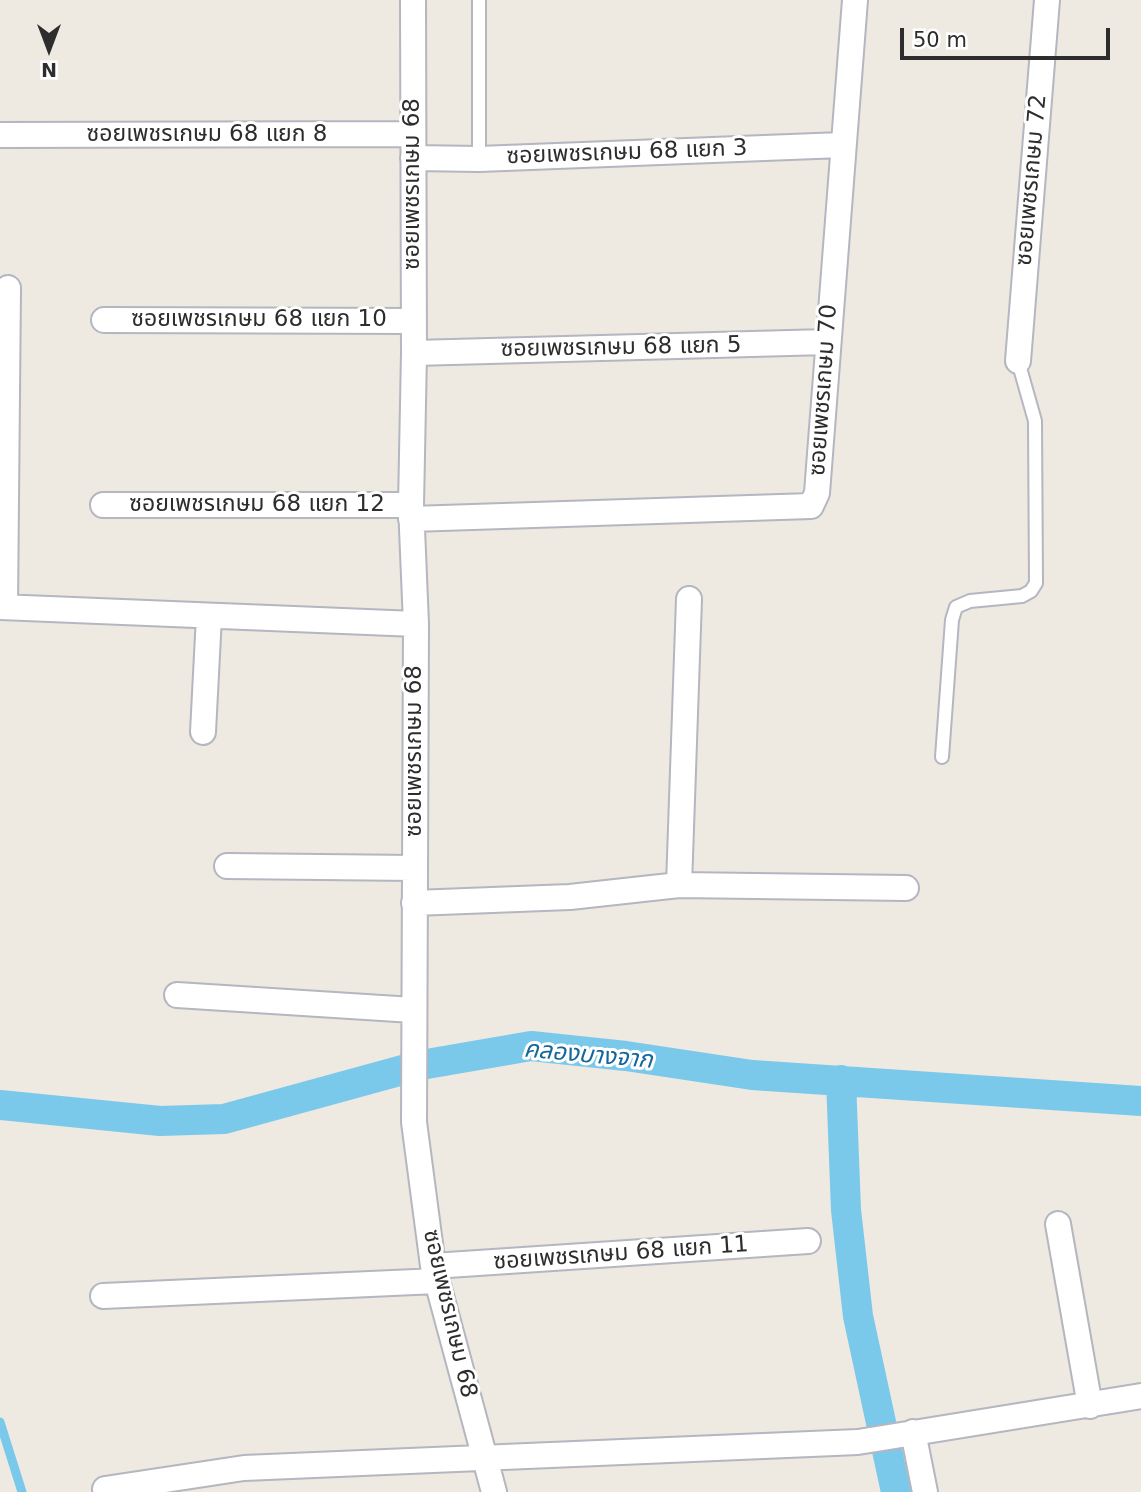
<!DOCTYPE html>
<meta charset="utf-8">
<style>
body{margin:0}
#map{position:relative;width:1141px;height:1492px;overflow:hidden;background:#eee9e1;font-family:"DejaVu Sans",sans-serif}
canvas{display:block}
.north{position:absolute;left:14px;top:14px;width:70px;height:70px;-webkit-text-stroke:5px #fff;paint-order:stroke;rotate:180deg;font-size:19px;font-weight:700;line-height:28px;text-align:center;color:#2d2d2d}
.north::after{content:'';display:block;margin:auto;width:24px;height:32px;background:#2d2d2d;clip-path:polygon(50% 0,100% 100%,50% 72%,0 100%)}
.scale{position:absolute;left:900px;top:28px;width:210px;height:32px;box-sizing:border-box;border:4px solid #2d2d2d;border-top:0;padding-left:9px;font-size:21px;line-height:24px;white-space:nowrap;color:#2d2d2d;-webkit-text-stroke:5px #fff;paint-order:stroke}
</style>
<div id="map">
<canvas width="1141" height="1492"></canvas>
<div class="north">N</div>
<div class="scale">50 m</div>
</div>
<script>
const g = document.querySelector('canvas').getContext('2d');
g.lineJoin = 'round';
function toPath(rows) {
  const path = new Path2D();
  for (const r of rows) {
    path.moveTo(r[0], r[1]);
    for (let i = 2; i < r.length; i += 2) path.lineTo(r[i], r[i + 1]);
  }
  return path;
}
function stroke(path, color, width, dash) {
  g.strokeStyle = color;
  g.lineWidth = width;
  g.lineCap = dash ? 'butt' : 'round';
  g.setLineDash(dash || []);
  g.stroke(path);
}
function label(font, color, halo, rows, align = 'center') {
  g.font = font + ' "DejaVu Sans","Noto Sans Thai",sans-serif';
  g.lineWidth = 6;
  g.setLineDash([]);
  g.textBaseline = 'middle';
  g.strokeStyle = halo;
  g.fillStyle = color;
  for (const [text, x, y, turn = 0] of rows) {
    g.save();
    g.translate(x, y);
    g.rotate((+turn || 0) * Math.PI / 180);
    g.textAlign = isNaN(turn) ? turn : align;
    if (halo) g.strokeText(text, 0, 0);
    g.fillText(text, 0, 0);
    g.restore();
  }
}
const stream = toPath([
 [0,1422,22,1492]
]);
const canal = toPath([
 [841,1080,846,1210,858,1316,896,1492],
 [0,1105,160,1121,224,1119,421,1065,531,1046,626,1056,752,1075,1141,1101]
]);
const service = toPath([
 [479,159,479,0],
 [942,757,952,620,956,607,970,601,1022,596,1031,591,1036,583,1035,421,1018,361]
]);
const minor = toPath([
 [413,0,414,353,411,505,416,624,414,1122,433,1266,494,1492],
 [0,135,413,134],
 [413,158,479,159,842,145],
 [104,320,414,321],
 [414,353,827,342],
 [1018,361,1047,0],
 [103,505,411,505],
 [411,519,811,506,817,493,855,0],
 [0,607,416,624],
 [5,607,8,288],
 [203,732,209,616],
 [227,866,414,868],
 [679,885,906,888],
 [414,903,570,897,679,885,689,599],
 [177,995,413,1010],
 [1058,1224,1090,1406],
 [433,1266,808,1241],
 [103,1296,437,1281],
 [913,1432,925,1492],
 [105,1489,244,1468,858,1442,1141,1396]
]);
const streetNames = [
 ["ซอยเพชรเกษม 68 แยก 8",207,135],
 ["ซอยเพชรเกษม 68 แยก 3",627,153,-2],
 ["ซอยเพชรเกษม 72",1032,180,-85],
 ["ซอยเพชรเกษม 68",413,184,-90],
 ["ซอยเพชรเกษม 68 แยก 10",259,320],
 ["ซอยเพชรเกษม 68 แยก 5",621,348,-1],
 ["ซอยเพชรเกษม 70",824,390,-86],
 ["ซอยเพชรเกษม 68 แยก 12",257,505],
 ["ซอยเพชรเกษม 68",415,751,-90],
 ["ซอยเพชรเกษม 68 แยก 11",621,1254,-4],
 ["ซอยเพชรเกษม 68",449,1314,77]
];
const waterNames = [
 ["คลองบางจาก",588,1056,5]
];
stroke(stream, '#7ac8ea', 9);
stroke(canal, '#7ac8ea', 30);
stroke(service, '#b4b6c0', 16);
stroke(minor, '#b4b6c0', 28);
stroke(service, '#fff', 12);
stroke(minor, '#fff', 24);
label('23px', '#2d2d2d', '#fff', streetNames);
label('italic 24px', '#14679b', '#fff', waterNames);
</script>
